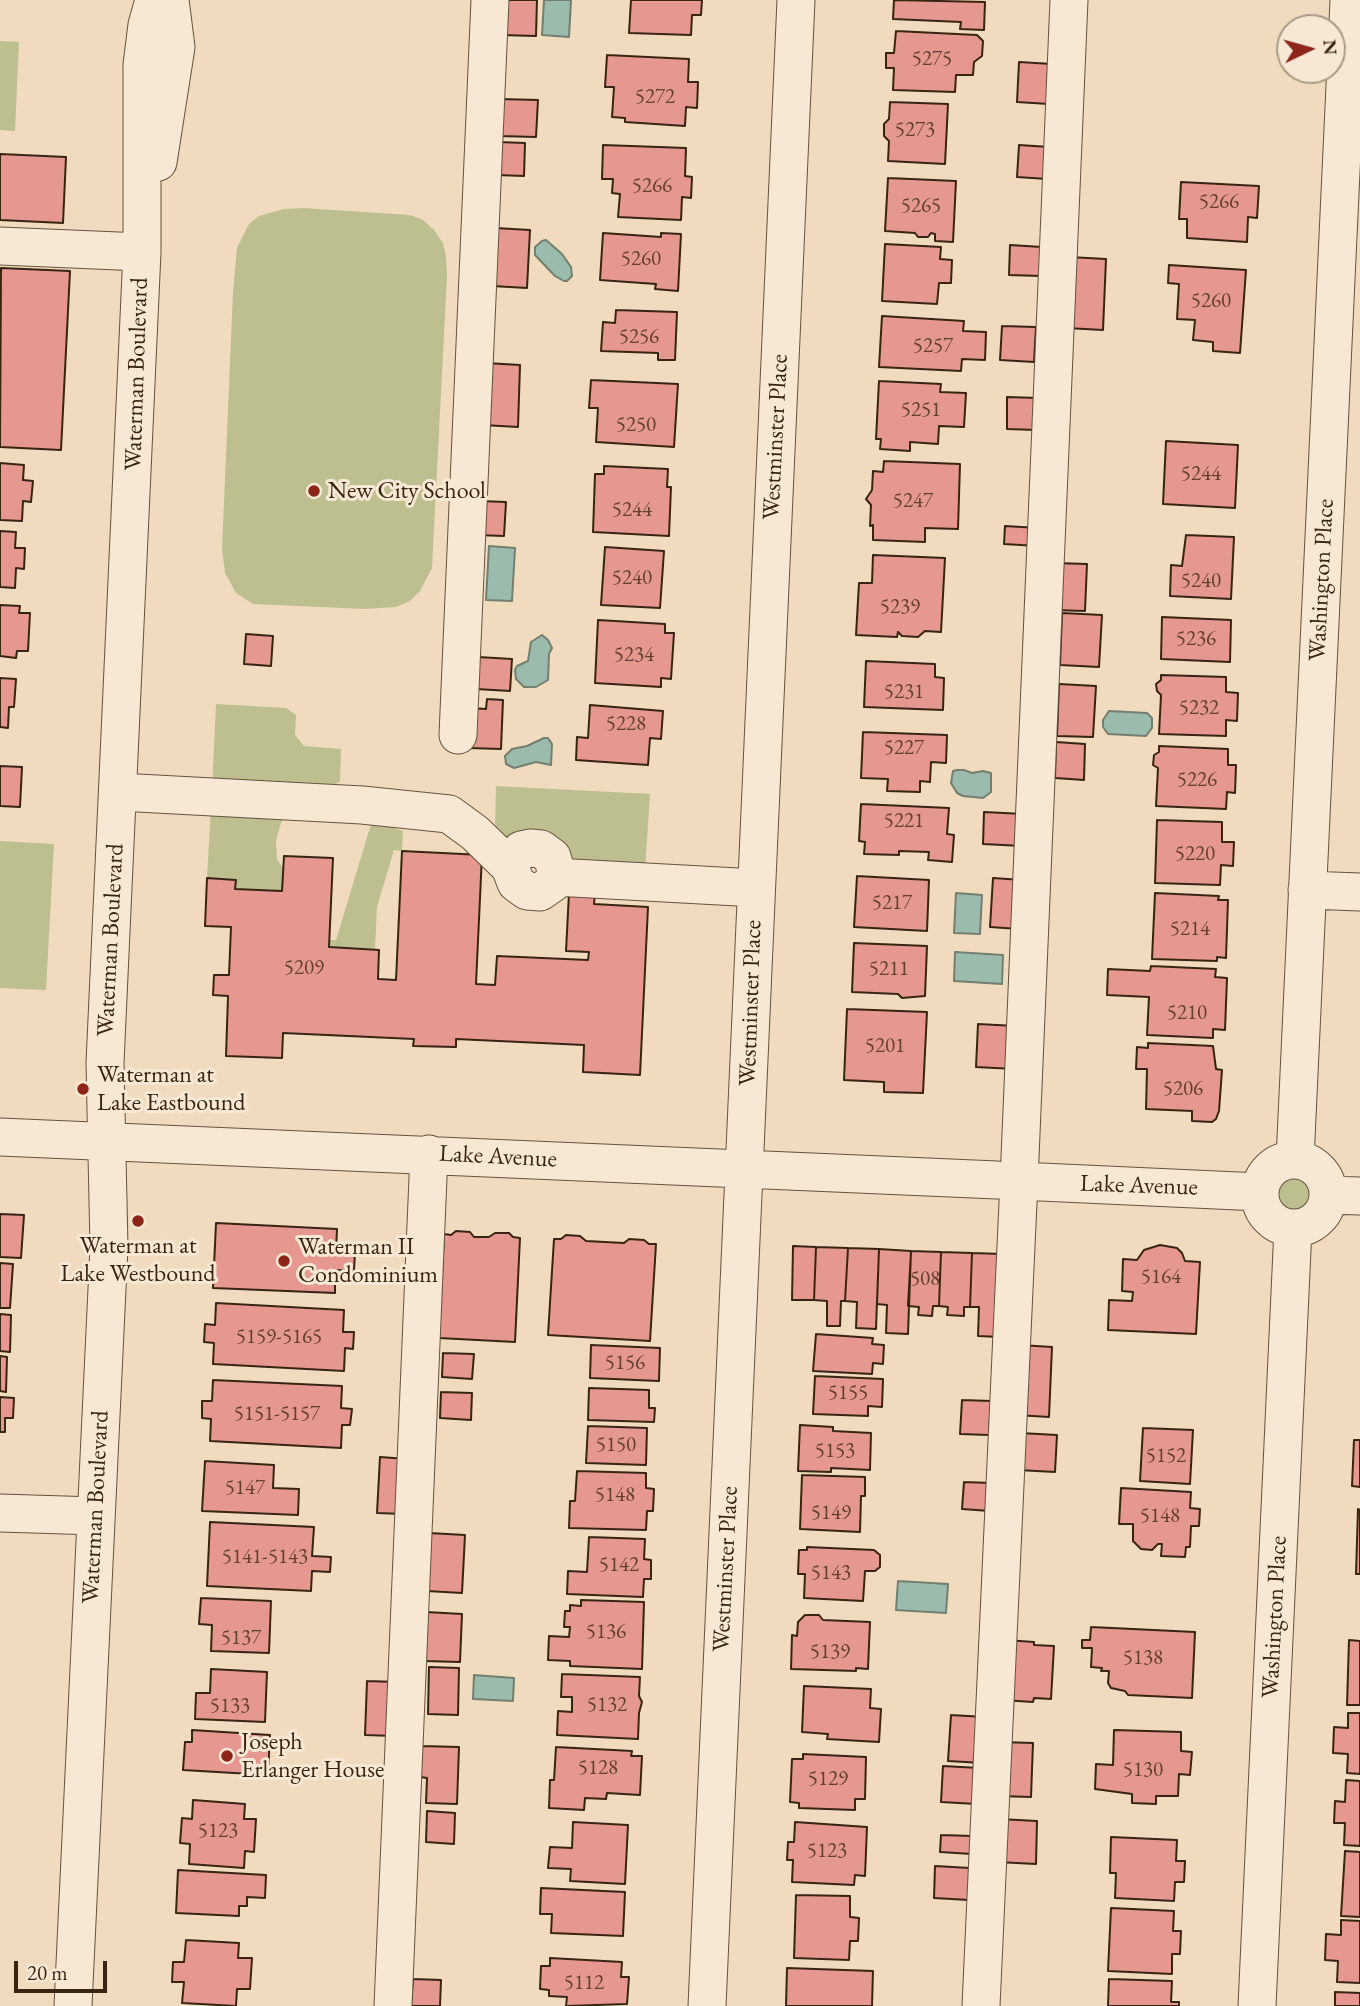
<!DOCTYPE html>
<style>
body{margin:0}
#map{position:relative;width:1360px;height:2006px;overflow:hidden;background:#f1dbbe;font-family:"EB Garamond",serif}
canvas{display:block}
.north{position:absolute;left:1276px;top:14px;width:70px;height:70px;box-sizing:border-box;background:#f6e8d5;border:2px solid #aa9a87;border-radius:50%;rotate:85deg;font-size:19px;font-weight:700;line-height:28px;text-align:center;color:#372413}
.north::after{content:'';display:block;margin:auto;width:24px;height:32px;background:#8f2418;clip-path:polygon(50% 0,100% 100%,50% 72%,0 100%)}
.scale{position:absolute;left:14px;top:1961px;width:93px;height:32px;box-sizing:border-box;border:4px solid #372413;border-top:0;padding-left:9px;font-size:21px;line-height:24px;white-space:nowrap;color:#372413;-webkit-text-stroke:5px #f6e8d5;paint-order:stroke}
</style>
<div id="map">
<canvas width="1360" height="2006"></canvas>
<div class="north">N</div>
<div class="scale">20 m</div>
</div>
<script>
const g = document.querySelector('canvas').getContext('2d');
g.lineJoin = 'round';
function fillPath(path, color) {
  g.fillStyle = color;
  g.fill(path, 'evenodd');
}
function toPath(rows) {
  const path = new Path2D();
  for (const r of rows) {
    if (r.length === 3) {
      path.moveTo(r[0] + r[2], r[1]);
      path.arc(r[0], r[1], r[2], 0, 2 * Math.PI);
      continue;
    }
    path.moveTo(r[0], r[1]);
    for (let i = 2; i < r.length; i += 2) path.lineTo(r[i], r[i + 1]);
  }
  return path;
}
function stroke(path, color, width, dash) {
  g.strokeStyle = color;
  g.lineWidth = width;
  g.lineCap = dash ? 'butt' : 'round';
  g.setLineDash(dash || []);
  g.stroke(path);
}
function label(font, color, halo, rows, align = 'center') {
  g.font = font + ' "EB Garamond",serif';
  g.lineWidth = 6;
  g.setLineDash([]);
  g.textBaseline = 'middle';
  g.strokeStyle = halo;
  g.fillStyle = color;
  for (const [text, x, y, turn = 0] of rows) {
    g.save();
    g.translate(x, y);
    g.rotate((+turn || 0) * Math.PI / 180);
    g.textAlign = isNaN(turn) ? turn : align;
    if (halo) g.strokeText(text, 0, 0);
    g.fillText(text, 0, 0);
    g.restore();
  }
}
const green = toPath([
 [0,41,19,42,15,131,0,130],
 [303,208,410,215,423,220,434,230,443,243,446,256,447,276,432,568,420,591,410,601,396,607,365,609,253,604,236,593,225,573,222,549,233,292,237,248,249,224,259,216,284,209],
 [216,704,286,708,296,715,295,735,304,746,341,749,340,782,305,796,212,789],
 [496,786,650,794,645,871,561,867,504,841,495,831],
 [211,806,289,810,281,823,276,841,277,859,283,868,282,891,235,889,236,880,207,878],
 [372,821,403,831,402,851,394,850,377,907,375,949,329,947,329,940,336,940],
 [0,841,54,844,46,990,0,988],
 [1294,1193,20]
]);
const water = toPath([
 [544,0,571,0,569,37,542,35,544,0],
 [546,240,562,254,571,267,572,276,567,281,564,281,555,276,535,255,535,247,542,241,546,240],
 [489,546,515,548,512,601,486,600,489,546],
 [542,635,548,640,552,648,549,654,548,680,536,687,524,687,516,679,515,670,517,666,528,661,531,642,542,635],
 [1109,711,1147,713,1152,718,1152,728,1146,736,1108,734,1103,727,1103,720,1109,711],
 [544,738,548,738,552,744,551,765,536,762,514,768,506,764,505,756,512,749,527,746,544,738],
 [957,770,964,770,972,773,983,771,991,773,991,792,983,798,963,796,957,793,951,783,953,771,957,770],
 [956,893,982,895,980,934,954,933,956,893],
 [955,952,1003,955,1002,984,954,981,955,952],
 [898,1581,948,1584,946,1613,896,1610,898,1581],
 [474,1675,514,1678,513,1701,473,1699,474,1675]
]);
const building = toPath([
 [502,0,537,0,536,36,501,35,502,0],
 [631,0,702,0,701,15,692,15,691,35,629,33,631,0],
 [894,0,985,2,984,30,960,29,961,22,893,19,894,0],
 [896,31,977,35,983,41,982,56,974,62,973,75,956,75,955,92,893,90,894,68,886,68,886,53,894,53,896,31],
 [607,55,689,59,688,82,698,82,697,108,686,107,685,126,625,122,625,118,612,117,614,87,605,87,607,55],
 [1019,62,1052,64,1049,104,1017,102,1019,62],
 [500,99,538,100,536,137,499,136,500,99],
 [890,102,948,104,945,164,888,161,889,141,884,136,884,124,889,119,890,102],
 [498,142,525,143,524,176,497,175,498,142],
 [603,145,686,148,685,176,692,177,691,198,682,197,681,220,618,217,620,194,612,193,613,179,602,179,603,145],
 [1019,145,1049,147,1047,179,1017,177,1019,145],
 [0,154,66,157,63,223,0,220,0,154],
 [888,178,956,181,953,242,935,241,935,234,931,233,928,237,918,237,915,233,885,231,888,178],
 [1181,182,1259,186,1257,218,1248,217,1247,242,1187,238,1187,219,1179,219,1181,182],
 [495,228,530,230,527,288,492,286,495,228],
 [603,233,661,237,661,233,681,234,678,291,655,289,656,284,600,280,603,233],
 [885,244,941,247,940,259,952,260,951,283,939,283,937,304,882,301,885,244],
 [1010,245,1042,247,1041,276,1009,275,1010,245],
 [1069,257,1106,259,1103,330,1066,328,1069,257],
 [1169,265,1246,270,1240,353,1213,351,1213,342,1193,340,1195,320,1177,319,1179,284,1168,283,1169,265],
 [1,268,70,271,61,450,0,447,1,268],
 [616,310,677,312,675,360,658,360,658,353,601,351,603,322,615,323,616,310],
 [882,316,964,321,963,331,986,332,985,360,962,359,961,371,879,367,882,316],
 [1002,326,1036,327,1034,362,1000,360,1002,326],
 [486,363,520,365,518,427,483,425,486,363],
 [591,380,678,384,674,447,596,442,598,408,589,408,591,380],
 [879,381,941,384,940,392,966,393,964,427,939,426,938,444,910,442,910,451,880,449,881,439,876,439,879,381],
 [1007,397,1038,398,1037,430,1007,429,1007,397],
 [1166,441,1238,445,1235,508,1163,504,1166,441],
 [884,461,960,464,958,529,925,528,925,542,873,540,873,525,870,526,871,505,866,499,872,490,873,471,883,472,884,461],
 [0,463,24,465,23,480,33,481,31,502,23,501,22,521,0,520,0,463],
 [604,466,668,469,667,487,671,487,669,536,593,532,595,474,604,474,604,466],
 [479,501,506,502,504,536,477,535,479,501],
 [1005,526,1038,528,1037,546,1004,544,1005,526],
 [0,531,16,532,15,548,25,548,24,569,16,568,15,588,0,587,0,531],
 [1186,535,1234,537,1231,599,1170,596,1171,565,1182,566,1186,535],
 [605,547,664,551,660,608,601,605,605,547],
 [873,555,945,558,941,632,925,631,918,637,902,636,898,632,897,637,856,635,859,583,872,583,873,555],
 [1056,563,1087,564,1085,611,1054,610,1056,563],
 [0,605,20,606,19,613,30,613,28,651,17,651,16,658,0,656,0,605],
 [1062,613,1102,615,1099,667,1060,665,1062,613],
 [1162,617,1231,620,1230,662,1161,659,1162,617],
 [598,620,665,624,665,633,674,633,671,679,661,678,661,687,595,683,598,620],
 [246,634,273,636,271,666,244,664,246,634],
 [478,657,512,659,510,691,476,689,478,657],
 [866,661,935,664,935,677,944,678,943,710,864,707,866,661],
 [1161,675,1226,677,1226,692,1238,693,1237,721,1226,720,1226,736,1159,734,1161,695,1157,691,1156,684,1161,680,1161,675],
 [0,678,16,679,14,707,9,707,8,728,0,727,0,678],
 [1059,684,1096,686,1093,737,1057,736,1059,684],
 [487,699,503,700,501,749,469,748,470,708,486,709,487,699],
 [590,705,663,711,661,739,650,738,648,765,576,760,577,737,588,738,590,705],
 [863,732,947,735,946,763,931,762,930,782,920,781,920,792,887,791,888,779,861,778,863,732],
 [1056,742,1085,744,1084,780,1055,778,1056,742],
 [1159,746,1228,749,1228,765,1236,765,1235,793,1227,792,1226,809,1156,806,1158,768,1153,765,1154,755,1159,752,1159,746],
 [0,766,22,767,20,807,0,806,0,766],
 [861,804,949,808,947,834,954,835,952,862,928,860,929,852,899,851,899,855,864,854,865,842,859,841,861,804],
 [984,812,1023,814,1022,846,983,844,984,812],
 [1157,820,1222,822,1222,842,1234,842,1233,866,1221,865,1220,885,1155,883,1157,820],
 [402,851,482,855,476,984,495,985,497,956,588,960,589,952,566,951,569,893,595,894,594,904,648,907,640,1075,583,1072,584,1045,456,1039,456,1047,413,1046,414,1039,283,1033,282,1058,226,1056,228,996,213,995,214,975,229,975,231,927,205,926,207,878,236,880,235,889,282,891,284,856,333,858,329,947,379,950,378,979,396,980,402,851],
 [857,876,929,880,927,931,854,927,857,876],
 [993,878,1022,880,1019,929,990,927,993,878],
 [1155,893,1219,896,1218,900,1228,900,1226,958,1217,957,1217,961,1152,959,1155,893],
 [854,943,927,946,925,996,902,998,898,994,852,992,854,943],
 [1151,966,1216,969,1215,977,1227,978,1225,1030,1213,1029,1213,1038,1147,1035,1149,997,1107,995,1108,969,1150,971,1151,966],
 [847,1009,927,1012,923,1093,884,1092,884,1082,844,1080,847,1009],
 [978,1024,1016,1026,1014,1069,976,1067,978,1024],
 [1148,1043,1213,1046,1216,1069,1222,1070,1219,1111,1216,1119,1212,1122,1192,1121,1192,1111,1146,1109,1147,1069,1136,1069,1137,1047,1148,1048,1148,1043],
 [0,1214,24,1215,21,1258,0,1257,0,1214],
 [216,1223,337,1229,336,1252,355,1252,354,1271,335,1270,335,1293,213,1288,216,1223],
 [456,1231,470,1232,474,1237,489,1237,495,1233,509,1233,513,1237,520,1238,515,1342,439,1338,444,1234,451,1235,456,1231],
 [566,1235,580,1236,586,1241,624,1243,629,1239,644,1240,649,1244,656,1244,650,1341,548,1335,554,1239,561,1239,566,1235],
 [1160,1245,1177,1248,1182,1253,1185,1261,1200,1262,1196,1334,1108,1330,1109,1300,1132,1301,1133,1292,1122,1291,1123,1259,1137,1260,1144,1250,1160,1245],
 [793,1246,816,1247,814,1300,792,1300,793,1246],
 [816,1247,848,1248,845,1301,841,1301,840,1326,827,1326,827,1301,814,1300,816,1247],
 [848,1248,879,1249,876,1329,856,1328,857,1302,845,1301,848,1248],
 [879,1249,911,1251,908,1334,886,1333,887,1305,877,1304,879,1249],
 [911,1251,941,1252,939,1306,933,1306,932,1316,918,1315,919,1307,908,1306,911,1251],
 [941,1252,972,1253,970,1307,964,1307,964,1316,947,1315,948,1307,939,1306,941,1252],
 [972,1253,1003,1254,1000,1337,978,1336,979,1307,970,1307,972,1253],
 [0,1263,13,1264,10,1308,0,1308,0,1263],
 [216,1303,344,1310,343,1332,354,1332,353,1349,345,1348,344,1371,213,1364,214,1343,204,1342,205,1324,215,1325,216,1303],
 [0,1314,11,1315,10,1352,0,1351,0,1314],
 [816,1334,873,1338,872,1344,884,1345,883,1364,873,1363,872,1374,813,1371,816,1334],
 [591,1345,660,1348,659,1381,590,1378,591,1345],
 [1020,1345,1052,1347,1049,1417,1016,1415,1020,1345],
 [443,1353,474,1354,472,1379,442,1377,443,1353],
 [0,1356,7,1357,6,1392,0,1391,0,1356],
 [815,1376,883,1379,882,1407,868,1406,868,1416,813,1414,815,1376],
 [213,1380,342,1386,341,1408,352,1409,350,1425,342,1425,341,1448,210,1441,211,1419,202,1418,202,1401,212,1401,213,1380],
 [589,1388,649,1390,649,1408,655,1408,654,1422,588,1420,589,1388],
 [441,1392,472,1393,471,1420,440,1418,441,1392],
 [0,1397,14,1398,13,1418,5,1418,5,1432,0,1432,0,1397],
 [962,1400,991,1401,989,1435,960,1434,962,1400],
 [800,1425,833,1427,833,1431,871,1433,870,1470,831,1468,831,1472,798,1471,800,1425],
 [588,1426,647,1428,646,1465,586,1463,588,1426],
 [1143,1428,1193,1430,1190,1484,1140,1481,1143,1428],
 [1020,1433,1057,1435,1055,1472,1018,1470,1020,1433],
 [1354,1440,1360,1440,1360,1487,1352,1486,1354,1440],
 [380,1457,407,1459,404,1514,377,1513,380,1457],
 [205,1461,274,1465,273,1488,299,1489,298,1515,202,1511,205,1461],
 [577,1471,646,1473,646,1488,654,1489,653,1511,647,1511,646,1530,569,1528,570,1501,575,1501,577,1471],
 [802,1475,865,1477,865,1496,861,1496,860,1532,800,1529,802,1475],
 [964,1482,991,1483,990,1511,962,1509,964,1482],
 [1121,1488,1191,1492,1190,1508,1200,1509,1199,1526,1191,1526,1190,1547,1186,1547,1185,1557,1161,1556,1162,1544,1158,1544,1152,1550,1141,1549,1133,1541,1133,1524,1119,1524,1121,1488],
 [1358,1509,1360,1510,1360,1574,1356,1574,1358,1509],
 [210,1522,314,1527,312,1556,331,1557,330,1572,312,1571,311,1591,207,1586,210,1522],
 [429,1533,465,1535,462,1593,427,1591,429,1533],
 [589,1537,645,1539,644,1559,651,1560,651,1579,644,1579,643,1597,567,1594,568,1571,587,1572,589,1537],
 [807,1547,874,1550,880,1555,880,1567,875,1571,865,1571,863,1601,804,1598,805,1574,798,1574,799,1550,807,1550,807,1547],
 [201,1598,271,1601,269,1653,211,1651,212,1625,199,1624,201,1598],
 [581,1600,644,1602,642,1669,570,1666,570,1661,548,1660,549,1636,569,1637,570,1627,564,1627,565,1611,570,1611,570,1605,581,1606,581,1600],
 [426,1612,462,1614,460,1662,424,1661,426,1612],
 [805,1615,819,1615,823,1620,870,1622,868,1669,856,1668,856,1671,791,1669,792,1635,797,1636,798,1622,805,1615],
 [1091,1627,1195,1632,1192,1698,1128,1695,1125,1691,1111,1688,1108,1683,1109,1671,1101,1671,1102,1668,1091,1667,1092,1648,1082,1648,1082,1640,1090,1640,1091,1627],
 [1005,1640,1034,1642,1034,1645,1054,1646,1051,1699,1034,1698,1033,1702,1002,1700,1005,1640],
 [1349,1640,1360,1641,1360,1705,1347,1705,1349,1640],
 [429,1667,459,1668,458,1715,428,1714,429,1667],
 [211,1669,267,1672,265,1722,195,1719,196,1693,210,1693,211,1669],
 [562,1674,640,1677,639,1696,642,1702,639,1713,638,1739,557,1735,558,1711,572,1712,572,1697,561,1697,562,1674],
 [367,1681,397,1682,395,1736,365,1735,367,1681],
 [804,1686,871,1689,870,1708,881,1709,879,1742,827,1739,828,1734,802,1732,804,1686],
 [1348,1713,1360,1713,1360,1774,1347,1773,1348,1754,1333,1753,1334,1727,1348,1728,1348,1713],
 [951,1715,985,1717,982,1763,948,1761,951,1715],
 [192,1730,270,1735,268,1775,183,1770,185,1742,192,1742,192,1730],
 [1114,1730,1181,1732,1181,1751,1192,1752,1190,1775,1179,1774,1178,1796,1156,1796,1156,1804,1132,1803,1132,1794,1095,1789,1096,1764,1113,1765,1114,1730],
 [1001,1742,1033,1743,1031,1797,999,1796,1001,1742],
 [421,1746,459,1747,457,1804,426,1803,427,1778,420,1777,421,1746],
 [556,1747,632,1751,631,1756,642,1756,640,1795,607,1793,606,1799,585,1798,584,1810,549,1808,550,1780,554,1780,556,1747],
 [803,1754,866,1757,865,1799,855,1799,855,1810,799,1808,799,1803,790,1802,792,1759,803,1759,803,1754],
 [943,1766,979,1768,977,1804,941,1802,943,1766],
 [1346,1780,1360,1781,1360,1846,1344,1845,1345,1823,1334,1823,1335,1801,1345,1802,1346,1780],
 [193,1800,245,1804,244,1819,256,1819,254,1852,245,1851,244,1868,189,1864,190,1844,180,1843,182,1818,192,1819,193,1800],
 [427,1811,455,1813,454,1844,426,1842,427,1811],
 [999,1819,1037,1821,1036,1864,997,1862,999,1819],
 [573,1822,628,1825,625,1884,570,1881,571,1869,548,1868,550,1847,572,1848,573,1822],
 [795,1822,867,1827,865,1876,855,1875,854,1885,792,1882,793,1860,787,1860,788,1842,794,1842,795,1822],
 [941,1835,972,1836,972,1854,940,1852,941,1835],
 [1111,1837,1177,1840,1176,1861,1185,1861,1184,1882,1175,1882,1174,1901,1115,1898,1116,1873,1110,1873,1111,1837],
 [1345,1851,1360,1852,1360,1917,1341,1916,1345,1851],
 [935,1866,970,1868,969,1900,934,1898,935,1866],
 [178,1870,266,1875,265,1898,247,1897,247,1906,239,1906,239,1916,176,1913,178,1870],
 [541,1888,625,1892,623,1936,551,1933,552,1914,540,1914,541,1888],
 [796,1895,850,1896,850,1917,859,1918,858,1941,850,1941,849,1960,794,1958,796,1895],
 [1111,1908,1174,1911,1173,1931,1181,1931,1180,1954,1172,1954,1172,1974,1108,1971,1111,1908],
 [1341,1920,1360,1921,1360,1983,1337,1982,1338,1961,1325,1960,1326,1934,1341,1935,1341,1920],
 [186,1940,239,1943,238,1958,252,1958,250,1989,237,1989,236,2006,182,2003,184,1982,172,1982,173,1962,184,1962,186,1940],
 [550,1958,622,1962,621,1977,629,1977,627,2004,566,2006,567,1997,549,1996,549,1990,540,1989,541,1966,550,1966,550,1958],
 [787,1968,873,1971,872,2006,786,2006,787,1968],
 [413,1979,441,1980,440,2006,411,2006,413,1979],
 [1109,1979,1172,1981,1171,2002,1179,2002,1179,2006,1108,2006,1109,1979],
 [1335,1992,1360,1993,1360,2006,1335,2006,1335,1992]
]);
const minor = toPath([
 [158,162,176,47,170,0],
 [0,246,142,252],
 [458,735,490,0],
 [119,792,362,805,449,814,475,833,510,867,516,883,527,891,540,892,553,883,556,870,552,857,541,849,530,848,521,850,515,857,510,867],
 [555,877,756,888],
 [1307,890,1360,892],
 [0,1137,997,1180],
 [1295,1160,1349,0],
 [1294,1194,34],
 [1019,1181,1260,1192],
 [1328,1195,1360,1196],
 [0,1513,96,1516],
 [73,2006,109,1247,105,1063,142,252,142,65,147,25,154,0],
 [393,2006,429,1154],
 [707,2006,796,0],
 [981,2006,1019,1181,1069,0],
 [1257,2006,1293,1228]
]);
const markers = [
 [314,491,7,"#8f2418"],
 [83,1089,7,"#8f2418"],
 [138,1221,7,"#8f2418"],
 [284,1261,7,"#8f2418"],
 [227,1756,7,"#8f2418"]
];
const numberNames = [
 ["5275",932,59],
 ["5272",655,97],
 ["5273",915,130],
 ["5266",652,186],
 ["5266",1219,202],
 ["5265",921,206],
 ["5260",641,259],
 ["5260",1211,301],
 ["5256",639,337],
 ["5257",933,346],
 ["5251",921,410],
 ["5250",636,425],
 ["5244",1201,474],
 ["5247",913,501],
 ["5244",632,510],
 ["5240",632,578],
 ["5240",1201,581],
 ["5239",900,607],
 ["5236",1196,639],
 ["5234",634,655],
 ["5231",904,692],
 ["5232",1199,708],
 ["5228",626,724],
 ["5227",904,748],
 ["5226",1197,780],
 ["5221",904,821],
 ["5220",1195,854],
 ["5217",892,903],
 ["5214",1190,929],
 ["5209",304,968],
 ["5211",889,969],
 ["5210",1187,1013],
 ["5201",885,1046],
 ["5206",1183,1089],
 ["5164",1161,1277],
 ["508",925,1279],
 ["5159-5165",279,1337],
 ["5156",625,1363],
 ["5155",848,1393],
 ["5151-5157",277,1414],
 ["5150",616,1445],
 ["5153",835,1451],
 ["5152",1166,1456],
 ["5147",245,1488],
 ["5148",615,1495],
 ["5149",831,1513],
 ["5148",1160,1516],
 ["5141-5143",265,1557],
 ["5142",619,1565],
 ["5143",831,1573],
 ["5136",606,1632],
 ["5137",241,1638],
 ["5139",830,1652],
 ["5138",1143,1658],
 ["5132",607,1705],
 ["5133",230,1706],
 ["5128",598,1768],
 ["5130",1143,1770],
 ["5129",828,1779],
 ["5123",218,1831],
 ["5123",827,1851],
 ["5112",584,1983]
];
const streetNames = [
 ["Waterman Boulevard",137,374,-88],
 ["Westminster Place",776,437,-87],
 ["Washington Place",1322,580,-87],
 ["Waterman Boulevard",111,940,-87],
 ["Westminster Place",751,1003,-88],
 ["Lake Avenue",498,1157,3],
 ["Lake Avenue",1139,1186,2],
 ["Waterman Boulevard",96,1507,-87],
 ["Westminster Place",726,1569,-87],
 ["Washington Place",1275,1617,-87]
];
const poiNames = [
 ["New City School",328,491],
 ["Waterman at",97,1075],
 ["Lake Eastbound",97,1103],
 ["Waterman at",138,1246,"center"],
 ["Lake Westbound",138,1274,"center"],
 ["Waterman II",298,1247],
 ["Condominium",298,1275],
 ["Joseph",241,1742],
 ["Erlanger House",241,1770]
];
fillPath(green, '#bebf8f');
fillPath(water, '#9bbbad');
stroke(water, '#737f6f', 2);
fillPath(building, '#e69790');
stroke(building, '#372413', 2);
stroke(minor, '#66523e', 39);
stroke(minor, '#f6e8d5', 37);
for (const [x, y, r, color] of markers) {
  const dot = new Path2D();
  dot.arc(x, y, r, 0, 2 * Math.PI);
  g.fillStyle = color;
  g.fill(dot);
  stroke(dot, '#f6e8d5', 2.5);
}
label('21px', '#634132', null, numberNames);
label('24px', '#372413', '#f6e8d5', streetNames);
label('24px', '#372413', '#f6e8d5', poiNames, 'left');
</script>
